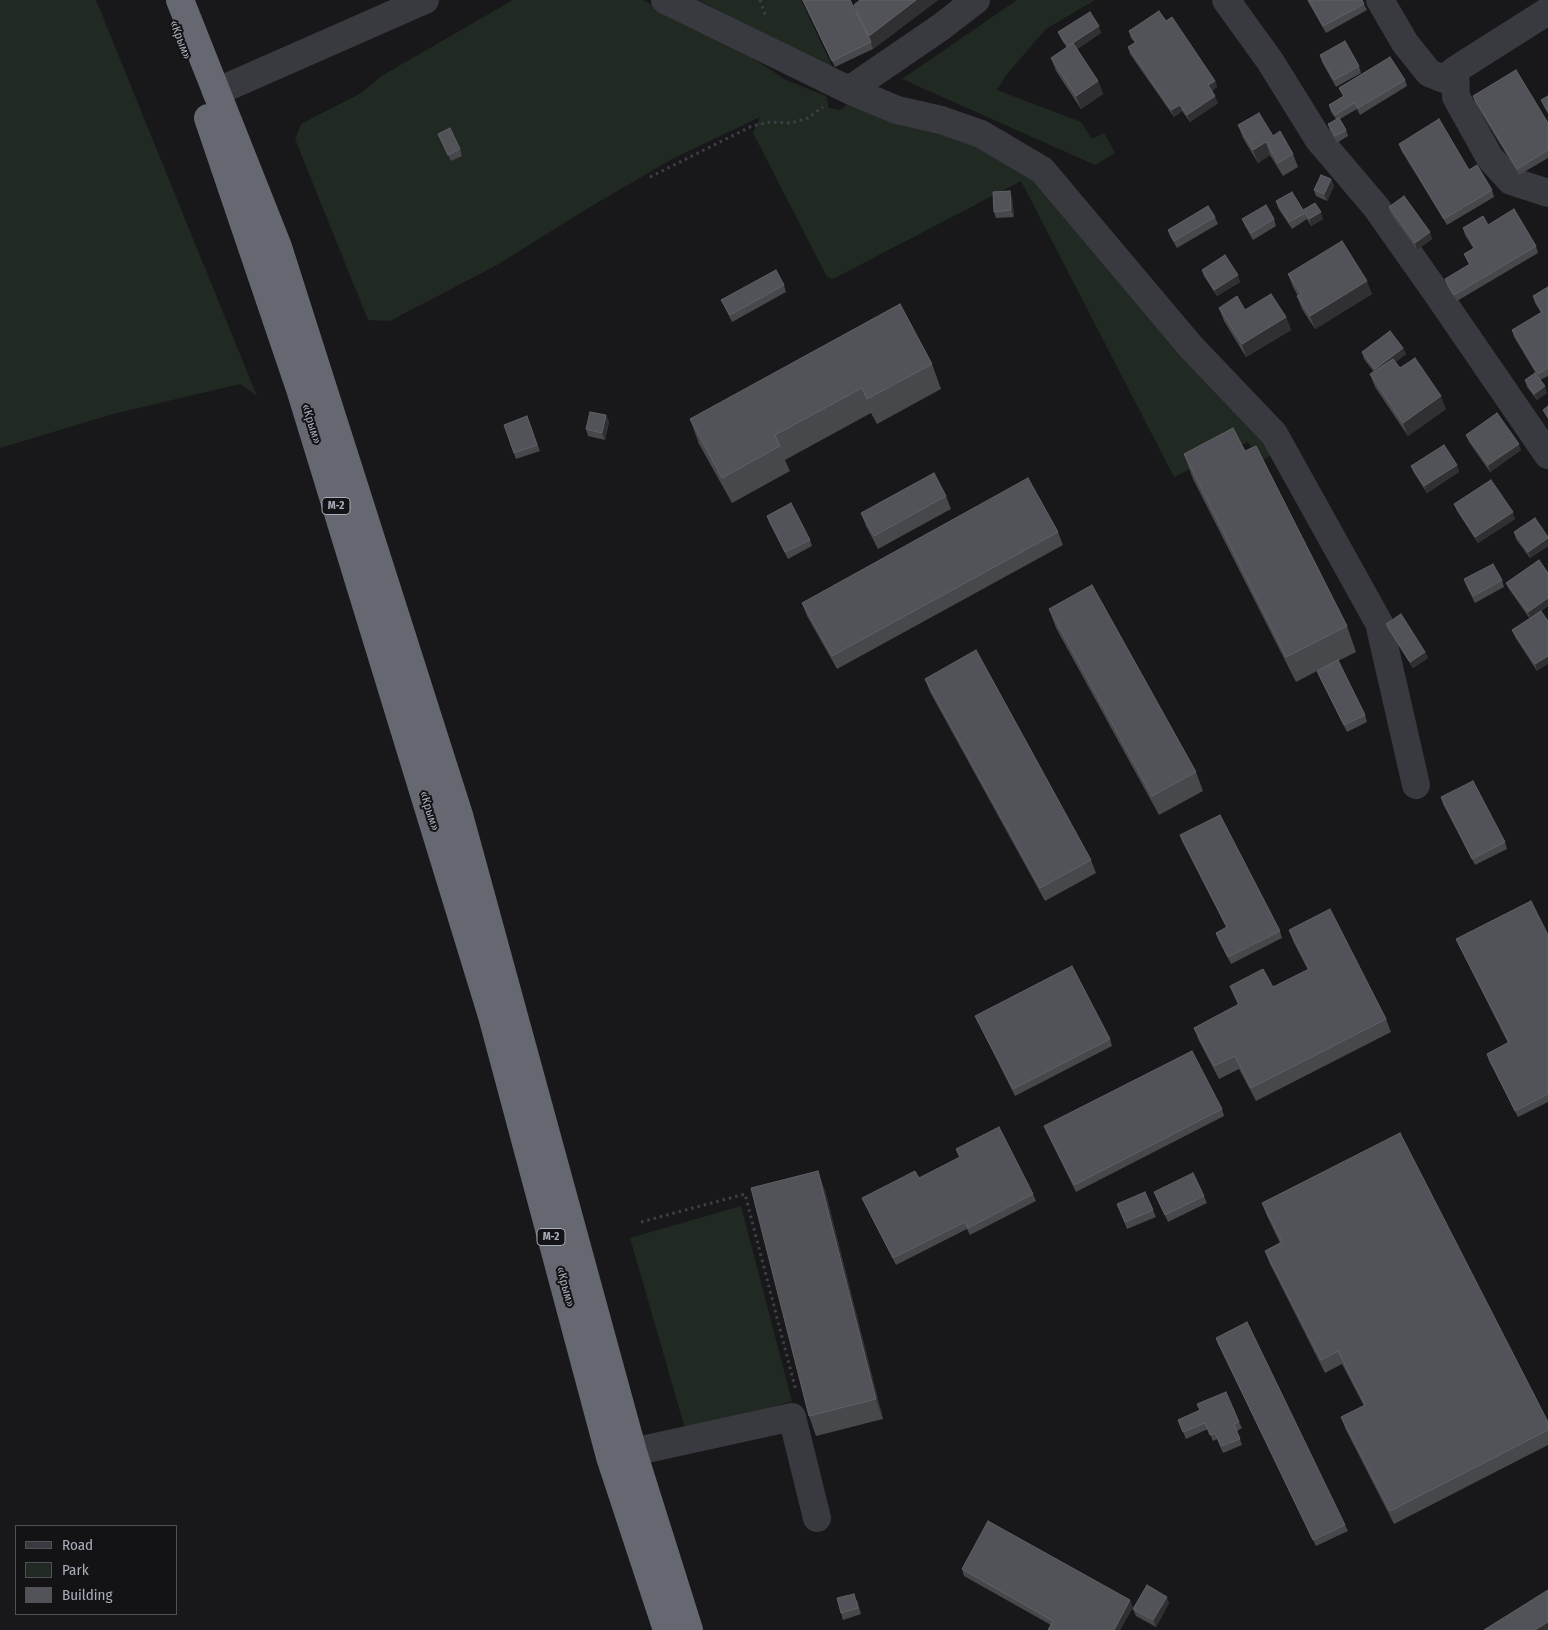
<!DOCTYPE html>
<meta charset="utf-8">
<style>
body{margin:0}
#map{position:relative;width:1548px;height:1630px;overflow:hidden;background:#18181a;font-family:"Fira Sans Condensed",sans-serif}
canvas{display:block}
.legend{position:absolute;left:15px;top:1525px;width:162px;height:90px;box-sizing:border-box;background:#131315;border:1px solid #4f5157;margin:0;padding:6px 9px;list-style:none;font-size:15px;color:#aaadba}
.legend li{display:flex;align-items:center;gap:10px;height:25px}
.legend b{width:25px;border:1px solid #4f5157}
</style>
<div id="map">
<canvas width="1548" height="1630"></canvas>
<ul class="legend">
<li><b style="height:6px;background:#393940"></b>Road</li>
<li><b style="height:14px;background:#202922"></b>Park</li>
<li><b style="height:14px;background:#525358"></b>Building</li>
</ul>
</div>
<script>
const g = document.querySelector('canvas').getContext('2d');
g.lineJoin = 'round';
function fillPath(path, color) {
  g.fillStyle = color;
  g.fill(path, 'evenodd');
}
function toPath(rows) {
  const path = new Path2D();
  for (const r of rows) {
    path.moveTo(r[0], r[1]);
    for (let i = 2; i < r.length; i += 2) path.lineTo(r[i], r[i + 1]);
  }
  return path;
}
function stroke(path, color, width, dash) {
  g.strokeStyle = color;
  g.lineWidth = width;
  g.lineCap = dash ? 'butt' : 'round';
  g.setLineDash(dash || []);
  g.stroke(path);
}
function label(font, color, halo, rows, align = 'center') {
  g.font = font + ' "Fira Sans Condensed",sans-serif';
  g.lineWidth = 4;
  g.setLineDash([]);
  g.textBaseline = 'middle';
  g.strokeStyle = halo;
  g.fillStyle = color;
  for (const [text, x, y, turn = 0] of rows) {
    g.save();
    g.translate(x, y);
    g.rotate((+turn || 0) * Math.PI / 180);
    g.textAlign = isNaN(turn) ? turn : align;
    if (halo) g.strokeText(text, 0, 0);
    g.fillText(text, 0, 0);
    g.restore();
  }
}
const green = toPath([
 [0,0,96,0,257,396,240,384,113,414,0,448],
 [513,0,643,0,728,42,786,80,826,96,829,108,840,110,853,101,968,138,1019,164,1277,452,1259,462,1248,442,1174,477,1021,181,833,279,827,277,753,133,760,117,674,158,585,210,497,265,390,321,368,320,295,139,301,124,361,93,383,75],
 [699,0,801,0,832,66,828,69],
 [1017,0,1095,0,1046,29,1007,74,997,90,1081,122,1092,139,1104,133,1115,153,1095,165,902,79],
 [741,1206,792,1401,686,1432,630,1238]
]);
const path = toPath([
 [760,0,766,17],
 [650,177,752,126,770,122,791,123,808,118,823,107],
 [641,1222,745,1194,796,1391]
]);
const minor = toPath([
 [665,0,849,90,897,110,941,120,981,134,1042,170,1191,347,1274,434,1379,623,1416,785],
 [1226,0,1270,61,1319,140,1376,207,1436,292,1548,455],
 [1380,0,1405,43,1429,73,1444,79,1455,70],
 [1548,11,1455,70,1456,97,1490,158,1511,181,1548,193],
 [849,90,941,27,976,0],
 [216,92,425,0],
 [633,1452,792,1417,817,1518]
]);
const highway = toPath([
 [180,0,278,247,459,815,633,1452,689,1630],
 [208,118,300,389,492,1016,610,1457,667,1630]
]);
const wall = toPath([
 [802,0,850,0,856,11,860,0,938,0,873,49,835,67],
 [1307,0,1362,0,1367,10,1326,33],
 [1166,21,1215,81,1217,87,1212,91,1218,103,1190,122,1182,111,1174,117,1130,54,1128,47,1135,43,1131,38,1129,31],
 [1058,32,1101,33,1077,49,1098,81,1103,94,1081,109,1056,71,1051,58,1067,48,1061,39],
 [1320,55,1359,66,1361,73,1336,87,1322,62],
 [1405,80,1407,86,1360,115,1357,109,1340,119,1346,130,1348,136,1337,143,1330,131,1328,124,1336,119,1331,112,1329,105,1343,96,1339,88],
 [1473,96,1548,123,1548,158,1519,175,1475,103],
 [1548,96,1548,114,1544,107,1541,100],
 [1238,125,1273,136,1293,154,1298,167,1283,176,1270,155,1258,163,1243,138],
 [438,134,460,149,462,156,451,161],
 [1399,144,1492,190,1494,197,1447,225,1401,150],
 [1331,179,1334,186,1327,201,1316,196,1314,190],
 [1012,197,1014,217,996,218,994,212],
 [1276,201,1303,210,1323,219,1311,226,1307,219,1292,229,1278,208],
 [1389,207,1430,232,1432,239,1417,250,1391,214],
 [1215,217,1218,224,1177,248,1170,236,1168,230],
 [1242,219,1274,219,1276,226,1253,240,1245,226],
 [1488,225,1536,246,1538,253,1457,301,1447,286,1445,279,1469,265,1464,254,1473,248,1465,235,1463,228],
 [1202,270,1240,282,1217,296,1204,276],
 [1288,274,1372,294,1315,329,1302,309,1297,296,1298,296,1293,287],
 [784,285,786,292,732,322,721,300],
 [1548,287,1548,376,1540,380,1547,393,1537,400,1527,387,1525,380,1538,377,1514,337,1512,330,1541,313,1535,303,1533,296],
 [1219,308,1245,310,1286,317,1291,330,1246,357,1224,321],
 [1403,348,1406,354,1395,362,1400,368,1446,409,1408,436,1375,387,1370,374,1374,372,1364,359,1362,352],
 [932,364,941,389,877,424,871,413,785,460,790,471,732,503,699,444,690,419],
 [606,415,609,422,605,440,588,436,586,429],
 [527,416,540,451,516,459,504,425],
 [1466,435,1521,450,1490,472,1469,442],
 [1245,451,1347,626,1356,652,1338,661,1365,715,1367,722,1347,732,1320,678,1317,671,1296,682,1193,479,1184,454],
 [1457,465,1459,472,1427,493,1414,473,1411,466],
 [946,496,951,509,878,549,866,526,861,513],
 [1454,504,1515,519,1478,543,1457,511],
 [767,516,810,540,812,546,788,559,769,522],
 [1058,532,1063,545,837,669,807,616,802,603],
 [1514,532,1548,537,1548,546,1530,558,1516,539],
 [1548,573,1548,606,1541,611,1537,671,1515,637,1512,630,1530,619,1509,589,1506,583],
 [1464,579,1502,580,1504,587,1475,603,1466,585],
 [1049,609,1196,772,1203,791,1159,815,1056,628],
 [1386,624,1425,652,1428,658,1413,668,1389,631],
 [925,679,1091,860,1096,873,1045,901,930,692],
 [1441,797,1505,842,1507,849,1475,865,1443,804],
 [1180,835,1280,931,1282,938,1231,964,1218,939,1216,933,1226,927,1182,841],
 [1289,930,1386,1019,1391,1032,1256,1101,1239,1069,1219,1079,1199,1041,1194,1028,1238,1005,1230,986,1273,987,1308,970,1294,943],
 [1548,935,1548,1102,1518,1117,1489,1061,1487,1054,1508,1043,1459,946,1456,939],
 [975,1016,1110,1039,1112,1046,1015,1096],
 [1222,1109,1224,1116,1076,1192,1047,1133,1044,1126],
 [956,1149,1033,1194,1036,1201,970,1235,967,1229,896,1265,865,1204,862,1198,919,1178,960,1158],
 [825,1190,883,1419,816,1436,809,1416],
 [1154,1192,1204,1196,1207,1203,1168,1222],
 [1262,1203,1548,1422,1548,1445,1394,1524,1346,1430,1341,1417,1364,1406,1342,1364,1325,1373,1270,1264,1265,1251,1280,1243,1267,1216],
 [1117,1204,1153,1210,1156,1217,1127,1229],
 [1216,1338,1345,1525,1348,1531,1316,1546,1218,1344],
 [1178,1420,1239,1422,1242,1428,1237,1431,1242,1445,1223,1453,1217,1439,1213,1441,1208,1429,1186,1439],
 [962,1569,1133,1607,1120,1630,1048,1630,1051,1625,964,1576],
 [857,1600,861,1614,843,1620,841,1613],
 [1169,1603,1156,1627,1136,1616,1133,1609]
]);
const shadedWall = toPath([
 [916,0,938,0,873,49,869,36],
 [1099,26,1101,33,1070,53,1068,46],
 [1098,81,1103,94,1081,109,1076,96],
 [1215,81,1217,87,1210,92,1208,85],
 [1215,96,1218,103,1190,122,1187,115],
 [1180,105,1182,111,1174,117,1171,110],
 [1266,142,1270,155,1258,163,1253,150],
 [1331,179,1334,186,1327,201,1324,194],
 [1010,191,1012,197,1014,217,1011,210],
 [1321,212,1323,219,1311,226,1309,219],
 [1430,232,1432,239,1417,250,1415,243],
 [1238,275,1240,282,1217,296,1214,290],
 [1367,281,1372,294,1315,329,1310,316],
 [1286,317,1291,330,1246,357,1242,344],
 [1403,348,1406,354,1378,376,1375,369],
 [1545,386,1547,393,1537,400,1534,394],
 [1441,396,1446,409,1408,436,1403,423],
 [606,415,609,422,605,440,602,433],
 [1519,444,1521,450,1490,472,1488,465],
 [1457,465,1459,472,1427,493,1424,486],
 [1513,512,1515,519,1478,543,1475,537],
 [1548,538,1548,546,1530,558,1528,552],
 [1548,598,1548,606,1530,619,1528,612],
 [1425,652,1428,658,1413,668,1410,662],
 [1548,656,1548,664,1537,671,1535,664],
 [818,1171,825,1190,883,1419,876,1399],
 [1167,1597,1169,1603,1156,1627,1153,1620],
 [1130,1600,1133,1607,1120,1630,1114,1630],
 [1548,1622,1548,1630,1535,1630]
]);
const building = toPath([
 [803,0,850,0,871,42,832,61,803,0],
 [860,0,916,0,869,36,854,5,860,0],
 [1309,0,1362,0,1364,4,1323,26,1309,0],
 [1159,11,1166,21,1172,17,1215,81,1208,85,1215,96,1187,115,1180,105,1171,110,1128,47,1136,42,1129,31,1159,11],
 [1090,12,1099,26,1068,46,1058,32,1090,12],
 [1345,41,1359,66,1334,80,1320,55,1345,41],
 [1073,43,1098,81,1076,96,1051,58,1073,43],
 [1390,57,1405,80,1358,108,1354,103,1335,115,1329,105,1344,96,1339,88,1390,57],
 [1516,70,1548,123,1548,150,1517,169,1473,96,1516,70],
 [1548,96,1548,111,1541,100,1548,96],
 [1259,113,1273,136,1280,131,1293,154,1278,163,1266,142,1253,150,1238,125,1259,113],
 [1339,118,1346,130,1335,136,1328,124,1339,118],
 [1439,119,1469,170,1477,165,1492,190,1444,219,1399,144,1439,119],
 [450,128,460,149,448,155,438,134,450,128],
 [1321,175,1331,179,1324,194,1314,190,1321,175],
 [1010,191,1011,210,994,212,993,192,1010,191],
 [1292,192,1303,210,1315,203,1321,212,1309,219,1305,213,1289,222,1276,201,1292,192],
 [1404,196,1430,232,1415,243,1389,207,1404,196],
 [1266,205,1274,219,1251,233,1242,219,1266,205],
 [1208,206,1215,217,1174,241,1168,230,1208,206],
 [1514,209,1536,246,1454,295,1445,279,1470,264,1464,254,1475,248,1463,228,1483,216,1488,225,1514,209],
 [1342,241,1367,281,1310,316,1297,296,1301,294,1288,274,1342,241],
 [1225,255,1238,275,1214,290,1202,270,1225,255],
 [776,270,784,285,730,315,721,300,776,270],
 [1548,287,1548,368,1538,374,1512,330,1542,312,1533,296,1548,287],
 [1271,294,1286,317,1242,344,1219,308,1237,296,1245,310,1271,294],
 [900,304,932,364,867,399,862,388,775,435,780,446,722,478,690,419,900,304],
 [1390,331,1403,348,1375,369,1362,352,1390,331],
 [1415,358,1441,396,1403,423,1370,374,1393,359,1400,368,1415,358],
 [1535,373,1545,386,1534,394,1525,380,1535,373],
 [1548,406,1548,418,1543,410,1548,406],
 [590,412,606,415,602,433,586,429,590,412],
 [1497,413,1519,444,1488,465,1466,435,1497,413],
 [527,416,537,445,514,453,504,425,527,416],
 [1233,428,1245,451,1256,446,1347,626,1286,657,1184,454,1233,428],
 [1444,445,1457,465,1424,486,1411,466,1444,445],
 [934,473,946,496,874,536,861,513,934,473],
 [1028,478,1058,532,832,656,802,603,1028,478],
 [1491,480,1513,512,1475,537,1454,504,1491,480],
 [791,503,810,540,785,552,767,516,791,503],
 [1535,518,1548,537,1548,538,1528,552,1514,532,1535,518],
 [1539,560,1548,573,1548,598,1528,612,1506,583,1539,560],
 [1493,564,1502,580,1473,596,1464,579,1493,564],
 [1092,585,1196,772,1152,796,1049,609,1092,585],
 [1541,611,1548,621,1548,656,1535,664,1512,630,1541,611],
 [1401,614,1425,652,1410,662,1386,624,1401,614],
 [976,650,1091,860,1040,888,925,679,976,650],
 [1338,660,1365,715,1344,725,1317,671,1338,660],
 [1473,781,1505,842,1472,859,1441,797,1473,781],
 [1220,815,1280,931,1228,957,1216,933,1227,927,1180,835,1220,815],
 [1531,901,1548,935,1548,1094,1515,1111,1487,1054,1509,1042,1456,939,1531,901],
 [1330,909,1386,1019,1251,1088,1235,1056,1214,1066,1194,1028,1239,1004,1230,986,1263,969,1273,987,1309,969,1289,930,1330,909],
 [1072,966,1110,1039,1013,1089,975,1016,1072,966],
 [1192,1051,1222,1109,1074,1185,1044,1126,1192,1051],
 [999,1127,1033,1194,968,1228,965,1222,893,1258,862,1198,915,1171,919,1178,960,1157,956,1149,999,1127],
 [1400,1133,1548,1422,1548,1430,1390,1511,1341,1417,1365,1405,1338,1351,1321,1360,1265,1251,1282,1242,1262,1203,1400,1133],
 [818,1171,876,1399,809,1416,751,1188,818,1171],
 [1193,1173,1204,1196,1165,1215,1154,1192,1193,1173],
 [1145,1192,1153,1210,1125,1222,1117,1204,1145,1192],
 [1247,1322,1345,1525,1313,1540,1216,1338,1247,1322],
 [1226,1392,1239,1422,1234,1424,1240,1439,1221,1446,1215,1433,1210,1435,1205,1423,1183,1432,1178,1420,1200,1410,1197,1404,1226,1392],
 [988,1521,1130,1600,1114,1630,1048,1630,1053,1621,962,1569,988,1521],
 [1147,1585,1167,1597,1153,1620,1133,1609,1147,1585],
 [1548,1590,1548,1622,1535,1630,1484,1630,1548,1590],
 [854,1594,858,1608,841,1613,837,1598,854,1594]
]);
const shields = [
 [336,506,28],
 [551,1237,28]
];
const shieldNames = [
 ["М-2",336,506],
 ["М-2",551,1237]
];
const streetNames = [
 ["«Крым»",180,40,70],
 ["«Крым»",311,424,73],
 ["«Крым»",429,811,73],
 ["«Крым»",565,1287,75]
];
fillPath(green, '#202922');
stroke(path, '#3f4047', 3, [2.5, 4]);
stroke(minor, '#393940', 28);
stroke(highway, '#656771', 28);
fillPath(wall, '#47484c');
fillPath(shadedWall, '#303033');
fillPath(building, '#525358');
stroke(building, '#606167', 1);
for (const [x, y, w] of shields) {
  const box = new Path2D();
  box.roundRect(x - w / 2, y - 8.5, w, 17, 4);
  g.fillStyle = '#131315';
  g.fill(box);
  stroke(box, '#aaadba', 1);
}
label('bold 11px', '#aaadba', null, shieldNames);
label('12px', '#aaadba', '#131315', streetNames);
</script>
